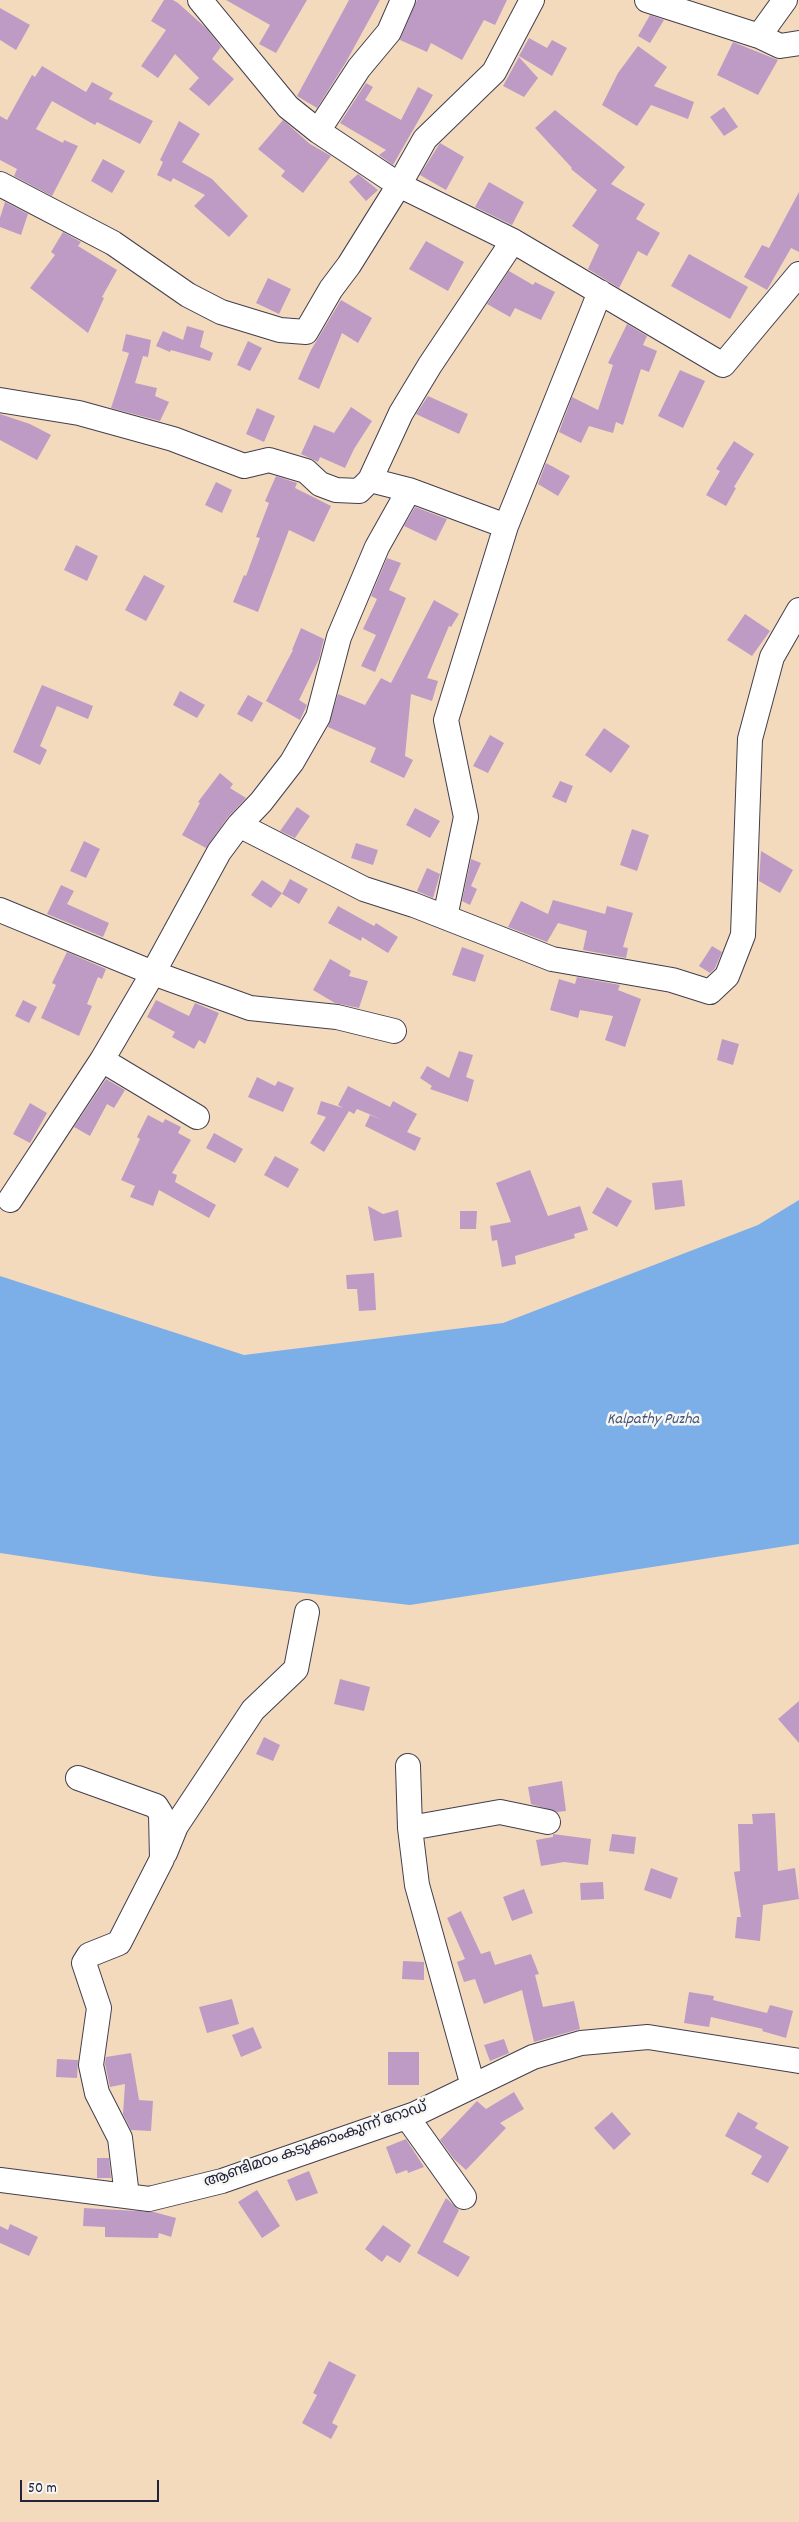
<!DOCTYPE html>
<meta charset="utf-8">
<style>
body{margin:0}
#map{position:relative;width:799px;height:2522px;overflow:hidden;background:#f4dabd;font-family:Dekko,sans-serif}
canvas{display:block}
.scale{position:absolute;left:20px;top:2480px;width:139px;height:22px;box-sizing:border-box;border:2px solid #22223b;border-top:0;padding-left:6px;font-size:15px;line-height:18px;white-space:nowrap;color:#22223b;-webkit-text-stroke:4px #f6f6f2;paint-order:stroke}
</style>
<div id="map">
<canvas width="799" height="2522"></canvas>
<div class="scale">50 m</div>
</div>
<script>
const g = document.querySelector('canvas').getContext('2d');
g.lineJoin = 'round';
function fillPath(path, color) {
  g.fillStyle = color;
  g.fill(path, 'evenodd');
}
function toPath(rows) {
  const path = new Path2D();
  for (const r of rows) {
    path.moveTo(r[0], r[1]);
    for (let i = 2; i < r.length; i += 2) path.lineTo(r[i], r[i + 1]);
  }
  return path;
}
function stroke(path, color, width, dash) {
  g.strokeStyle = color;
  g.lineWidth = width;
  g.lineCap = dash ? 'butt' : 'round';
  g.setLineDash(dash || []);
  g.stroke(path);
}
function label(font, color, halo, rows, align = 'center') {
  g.font = font + ' Dekko,"Noto Sans Malayalam",sans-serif';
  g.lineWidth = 5;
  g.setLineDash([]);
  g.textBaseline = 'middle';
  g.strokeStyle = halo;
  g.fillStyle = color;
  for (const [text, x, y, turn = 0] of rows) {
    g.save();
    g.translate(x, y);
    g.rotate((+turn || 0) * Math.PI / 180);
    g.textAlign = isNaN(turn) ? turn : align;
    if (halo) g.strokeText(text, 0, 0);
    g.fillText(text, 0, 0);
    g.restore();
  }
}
const water = toPath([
 [799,1200,799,1544,410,1605,153,1576,0,1553,0,1276,244,1355,503,1323,758,1225]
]);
const building = toPath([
 [164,0,173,0,178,3,206,28,221,47,212,59,234,79,209,106,189,89,199,78,175,54,158,78,141,66,166,30,151,21],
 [226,0,307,0,276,53,259,44,270,25],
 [349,0,380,0,346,62,317,108,297,96],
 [417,0,507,0,495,25,484,20,462,60,431,43,427,52,400,40],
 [0,8,30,25,16,50,0,40],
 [650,15,664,20,650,43,638,36],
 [529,38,547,48,552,40,567,48,552,76,519,56],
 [733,42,778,60,758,95,717,75],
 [638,46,667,67,654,86,694,102,688,119,651,105,637,126,602,105,618,73],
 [519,57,538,78,524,97,503,86],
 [42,66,86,92,92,82,113,93,109,99,153,121,140,144,97,122,95,125,52,101,36,129,63,143,64,140,78,146,52,196,14,176,17,169,0,160,0,116,7,120,32,75,35,77],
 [366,83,373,87,365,100,401,120,418,87,433,95,393,165,379,155,386,150,340,123],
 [724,107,738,127,724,136,710,117],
 [555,110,625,167,611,184,645,204,636,219,660,233,647,256,638,251,619,288,588,269,599,245,572,226,597,190,571,169,572,168,535,128],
 [283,120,310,144,331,156,303,193,281,176,285,171,258,149],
 [179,121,200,134,182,162,212,179,248,216,229,237,194,206,205,195,173,178,171,182,157,175,163,162,160,160],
 [440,143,464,157,446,190,420,175],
 [103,159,125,171,112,193,91,181],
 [358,174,378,190,366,201,349,182],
 [489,182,524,202,512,225,475,207],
 [799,192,799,252,791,248,767,290,744,277,762,245,769,248],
 [5,202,28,214,21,235,0,227,0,218],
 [63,232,81,242,78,246,117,270,102,297,104,298,88,333,30,288,55,255,51,252],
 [426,241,464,262,448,291,409,269],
 [689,254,748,287,730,319,671,286],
 [509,271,533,285,535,282,555,292,541,320,515,308,510,317,487,304],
 [268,278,291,289,279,314,256,303],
 [341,300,372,318,358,343,342,333,319,389,298,379,311,350],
 [627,324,647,336,643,345,657,351,649,372,641,369,623,425,616,422,613,433,589,426,581,443,559,432,572,397,598,410,613,365,608,363],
 [187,326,204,331,200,347,213,353,210,361,171,350,170,352,156,346,163,331,183,340],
 [126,334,151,340,148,357,143,356,135,383,157,388,155,396,169,402,160,421,111,408,129,353,122,351],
 [248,341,262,348,250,371,237,365],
 [680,370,705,381,683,428,658,416],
 [428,396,468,414,459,434,416,414],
 [351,407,372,421,354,449,345,468,320,457,318,462,301,454,314,425,334,433],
 [257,408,275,416,264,442,246,434],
 [0,414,30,424,51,435,37,460,0,440],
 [734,441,754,454,734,487,736,488,726,506,706,495,720,471,716,469],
 [546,463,570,476,558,496,538,484],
 [276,476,297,483,295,488,331,506,314,542,289,530,258,612,233,602,244,575,246,576,260,538,256,537,269,503,265,501],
 [216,482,232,490,222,513,205,505],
 [415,507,447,519,436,541,404,526],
 [76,545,98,556,87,581,64,570],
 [387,558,401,563,389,590,406,598,375,672,361,666,376,635,363,629,377,599,371,596],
 [144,575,165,586,146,621,125,610],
 [434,600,459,614,451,627,449,626,427,678,438,681,432,701,411,694,405,756,413,760,404,778,370,762,376,748,328,727,338,694,365,705,381,678,391,683],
 [745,614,770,631,752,656,727,640],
 [301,628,324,639,319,659,299,700,307,705,300,720,266,701,293,650,292,650],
 [42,685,93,706,88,719,57,706,40,746,47,750,40,765,13,752],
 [180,691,205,705,197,718,173,705],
 [248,695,263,703,252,722,237,714],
 [604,728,630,746,611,773,585,755],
 [490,735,504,743,488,773,473,766],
 [220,773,233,784,230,788,246,798,228,817,206,848,182,835,200,803,198,802],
 [560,781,573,786,566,803,552,797],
 [297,807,310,816,295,838,280,831],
 [415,808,440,821,430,838,406,825],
 [632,829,649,835,637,871,620,865],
 [84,841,100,849,86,878,70,871],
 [356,843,378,850,373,865,351,858],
 [761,851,793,870,780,893,759,881],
 [471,859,481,863,471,886,477,889,470,905,462,901],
 [427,868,440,874,433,898,417,891],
 [290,879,308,889,299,904,282,894],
 [262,880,282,893,271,908,251,895],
 [61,885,74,891,67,904,109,923,103,937,47,914],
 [553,900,605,914,607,906,633,913,623,947,628,948,626,958,583,950,587,931,558,923,547,942,508,927,521,901,548,914],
 [338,906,374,926,376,923,398,937,388,953,362,937,361,941,328,923],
 [712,946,722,952,715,968,710,973,699,966],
 [462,947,484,955,475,982,452,975],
 [67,952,106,969,102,979,98,977,87,1004,92,1006,79,1036,41,1018,56,985,52,983],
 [330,959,351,971,349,976,368,981,359,1008,335,1003,313,990],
 [577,977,620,985,618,990,641,999,625,1047,605,1040,613,1016,580,1010,578,1018,550,1010,559,979,575,984],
 [23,1000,37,1007,29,1023,15,1016],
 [156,1000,189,1016,195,1003,219,1013,205,1044,199,1040,194,1049,172,1037,175,1032,147,1017],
 [722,1039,739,1044,733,1065,717,1060],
 [459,1051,473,1055,466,1077,474,1080,468,1102,430,1089,432,1086,420,1078,427,1066,449,1078],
 [257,1077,275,1086,278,1081,294,1088,283,1112,248,1097],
 [106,1079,125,1090,114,1108,107,1104,90,1136,74,1127],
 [348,1086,390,1107,393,1101,417,1114,407,1132,421,1138,415,1151,365,1126,370,1115,383,1120,357,1109,354,1114,349,1111,324,1152,310,1143,326,1117,317,1114,321,1101,343,1108,338,1105],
 [30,1103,47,1113,30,1143,13,1134],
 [148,1115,163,1123,165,1119,181,1127,178,1133,191,1140,172,1173,177,1175,175,1182,216,1205,209,1218,159,1190,153,1206,130,1197,135,1186,121,1180,140,1139,137,1137],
 [214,1133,243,1149,235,1163,206,1148],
 [275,1156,299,1169,288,1188,264,1175],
 [530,1170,548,1216,580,1206,588,1230,574,1234,575,1238,515,1256,516,1264,502,1267,497,1240,492,1241,490,1226,511,1222,496,1183],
 [682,1180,685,1206,655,1210,652,1183],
 [607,1187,632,1201,617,1227,592,1213],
 [368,1206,383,1214,398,1210,402,1237,374,1241],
 [460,1211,477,1211,476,1229,460,1229],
 [374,1273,376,1310,359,1311,357,1289,347,1289,346,1275],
 [340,1679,370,1687,364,1711,334,1704],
 [799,1701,799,1743,778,1719],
 [264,1737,280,1745,273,1761,256,1754],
 [562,1781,566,1811,557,1812,531,1804,528,1787],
 [775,1813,778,1871,795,1868,799,1899,763,1905,760,1941,735,1938,737,1917,741,1917,734,1872,740,1871,738,1824,753,1824,752,1814],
 [553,1834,591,1839,588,1865,564,1862,541,1866,536,1840,553,1837],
 [612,1834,636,1837,634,1854,609,1851],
 [651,1868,678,1878,671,1899,644,1890],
 [603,1882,604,1899,581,1900,580,1883],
 [524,1889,533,1913,512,1921,503,1897],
 [461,1911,481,1954,490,1951,495,1965,531,1954,539,1974,535,1975,543,2007,574,2001,580,2029,534,2042,522,1990,484,2004,475,1979,464,1982,457,1962,465,1959,447,1918],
 [403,1961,424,1962,424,1980,402,1979],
 [689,1992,714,1996,713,2000,767,2013,770,2005,793,2011,786,2038,762,2031,763,2029,711,2017,709,2027,684,2023],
 [232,1999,239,2024,207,2033,199,2007],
 [253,2027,262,2048,241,2057,232,2035],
 [504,2039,509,2053,490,2061,484,2045],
 [388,2052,419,2052,419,2085,388,2085],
 [131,2053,139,2100,153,2101,151,2131,131,2130,123,2114,125,2084,110,2087,105,2064,106,2057],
 [57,2059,78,2060,77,2078,56,2077],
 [514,2092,524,2109,500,2123,506,2128,466,2170,454,2159,440,2140,477,2101,486,2109],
 [612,2112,631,2134,614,2150,594,2128],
 [738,2112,758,2123,755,2128,789,2147,768,2183,751,2174,762,2156,725,2136],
 [406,2139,424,2167,408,2173,407,2170,396,2174,386,2147],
 [97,2158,109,2158,111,2178,97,2178],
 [309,2171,318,2193,296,2201,287,2180],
 [257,2190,280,2226,262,2238,238,2202],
 [446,2198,459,2210,443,2242,470,2257,458,2277,417,2253],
 [84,2208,154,2212,176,2218,171,2237,159,2233,158,2238,105,2237,105,2227,83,2226],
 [10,2224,38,2237,29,2256,0,2243,0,2226,8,2230],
 [383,2225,411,2245,400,2263,387,2255,382,2262,365,2249],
 [329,2361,356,2375,332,2423,338,2426,331,2439,302,2423,317,2395,313,2393]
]);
const minor = toPath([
 [200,0,288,107,318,131,399,185,513,241,723,365,799,274],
 [647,0,759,36,780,46,799,43],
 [759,36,785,0],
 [318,131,359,68,389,32,403,0],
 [0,184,113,243,188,295,221,312,280,330,306,332,331,289,349,265,399,185,425,139,494,72,532,0],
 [600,292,506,526,409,490,377,547,339,637,318,717,292,762,261,802,239,825,364,889,414,905,552,959,672,980,710,992,727,976,743,935,750,739,772,657,799,610],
 [0,400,79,413,173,439,244,466,269,460,306,471,320,484,336,490,359,491,370,480],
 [409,490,370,480,401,413,430,365,513,241],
 [0,910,153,973,250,1008,337,1017,394,1031],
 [445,917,466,817,446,720,506,526],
 [102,1060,197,1117],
 [10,1200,102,1060,153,973,219,852,239,825],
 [408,1766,410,1828,417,1885,473,2086],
 [78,1778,156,1806,161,1814,162,1859,119,1943,89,1955,84,1963,99,2008,91,2065,97,2093,120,2138,127,2196],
 [410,1828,500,1812,548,1822],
 [165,1853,176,1826,253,1710,296,1669,307,1612],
 [407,2117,464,2197],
 [0,2180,149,2199,222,2181,415,2114,533,2057,581,2043,648,2037,799,2061]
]);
const streetNames = [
 ["ആണ്ടിമഠം കടുക്കാംകുന്ന് റോഡ്",316,2146,-19]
];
const waterNames = [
 ["Kalpathy Puzha",653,1421]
];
fillPath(water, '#7caee8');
fillPath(building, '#bd9bc5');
stroke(minor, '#423e4e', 26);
stroke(minor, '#fff', 24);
label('15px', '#22223b', '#f6f6f2', streetNames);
label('italic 16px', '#425378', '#f6f6f2', waterNames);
</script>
